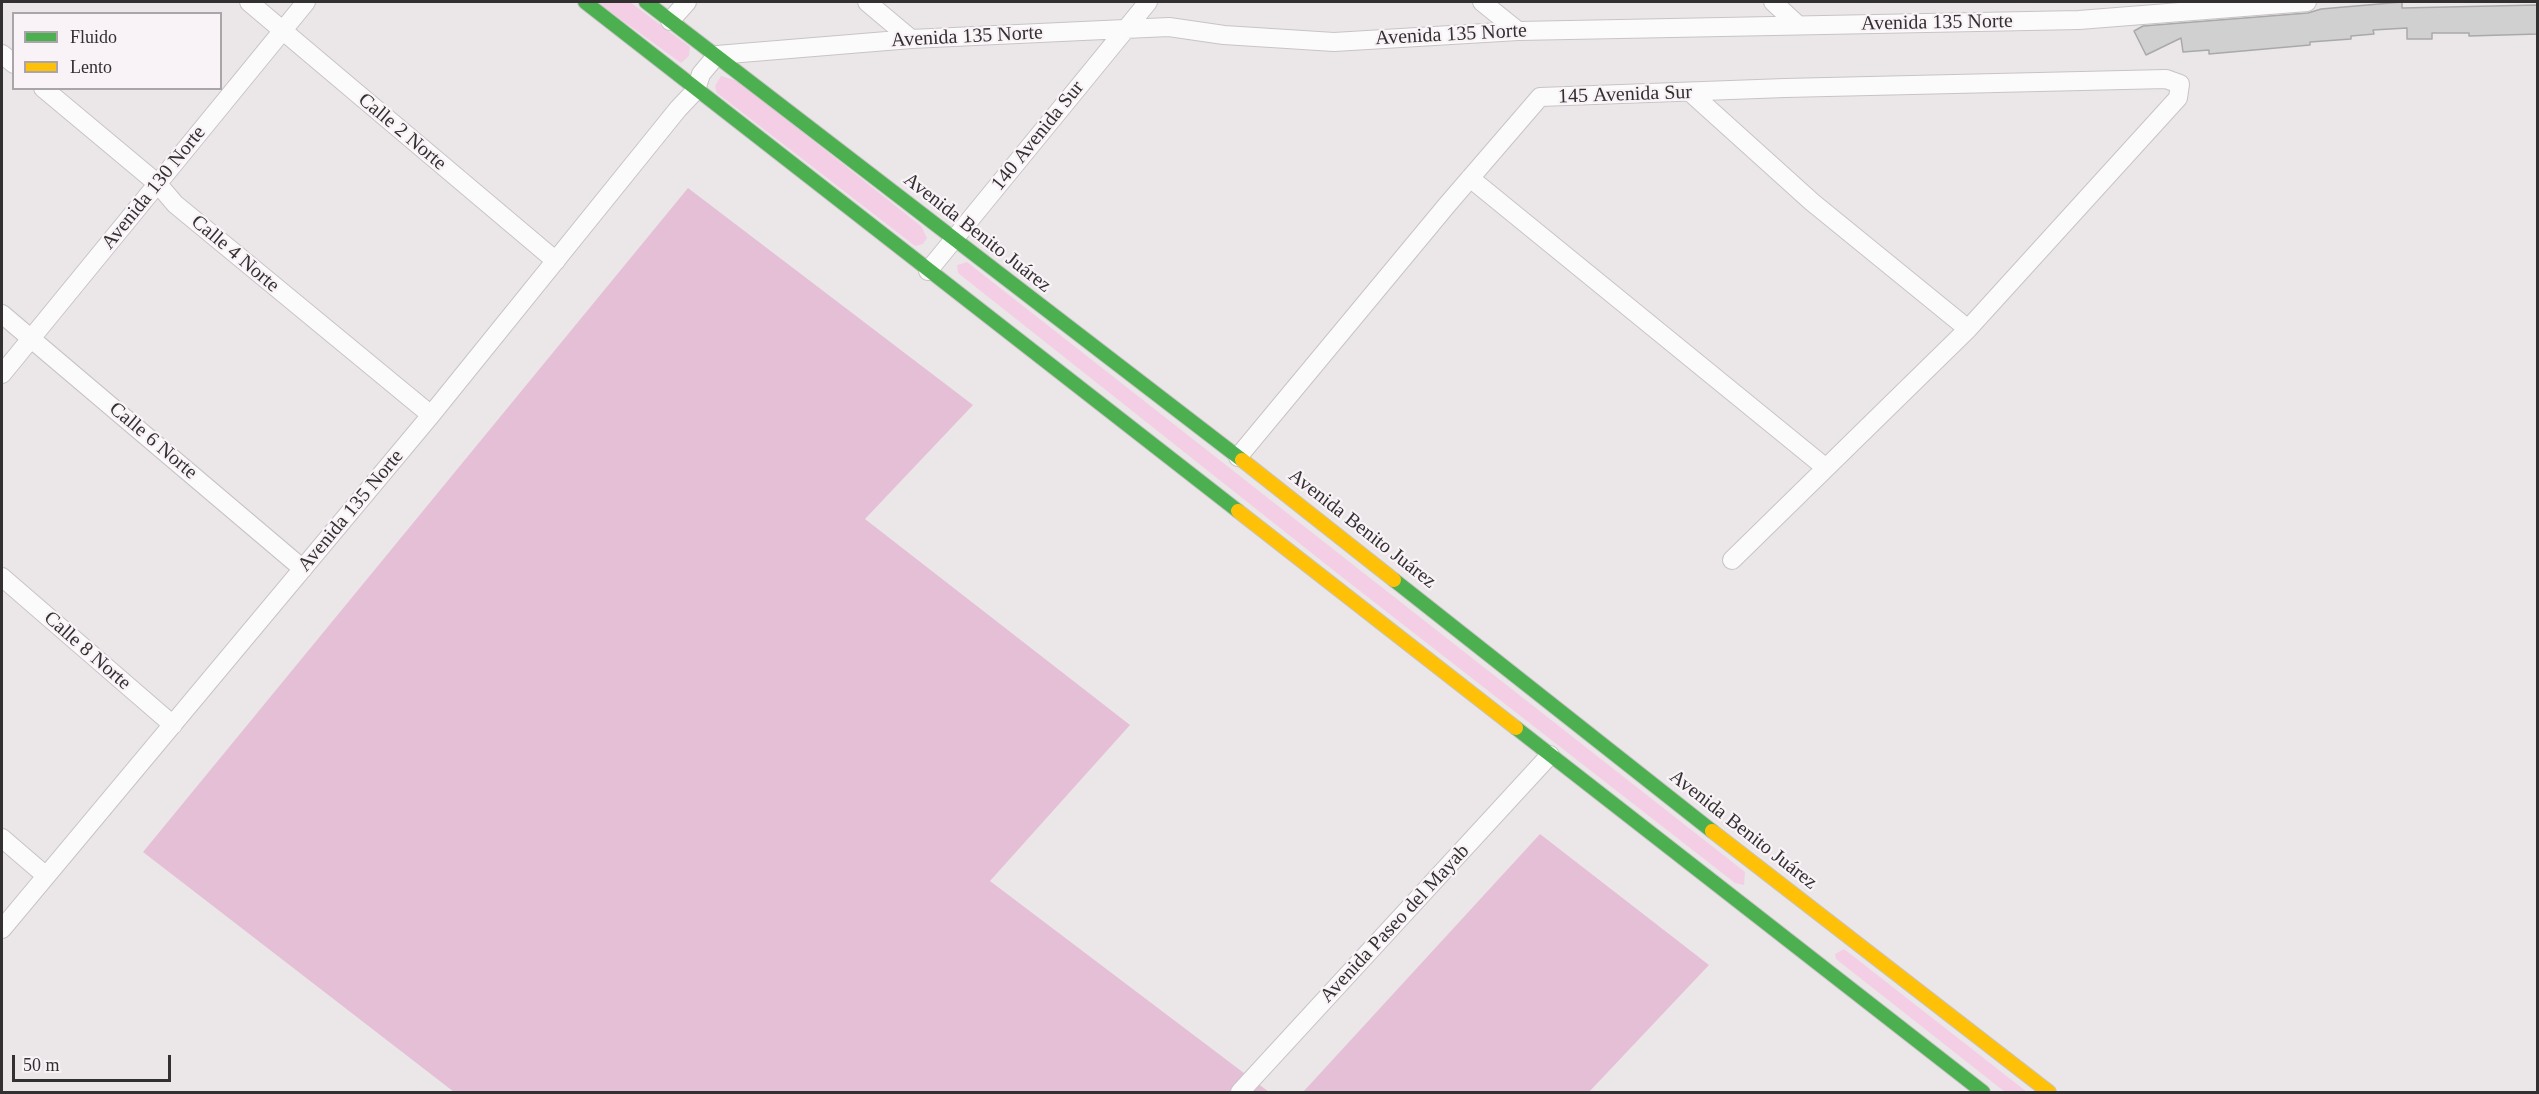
<!DOCTYPE html>
<meta charset="utf-8">
<style>
body{margin:0}
#map{position:relative;width:2539px;height:1094px;overflow:hidden;background:#ebe7e9;font-family:"Times New Roman",serif}
canvas{display:block}
.frame{position:absolute;inset:0;border:3px solid #323031;pointer-events:none}
.legend{position:absolute;left:12px;top:12px;width:210px;height:78px;box-sizing:border-box;background:#f9f3f7;border:2px solid #a9a5a8;margin:0;padding:8px 10px;list-style:none;font-size:18px;color:#323031}
.legend li{display:flex;align-items:center;gap:12px;height:30px}
.legend b{width:30px;border:2px solid #a9a5a8}
.scale{position:absolute;left:12px;top:1055px;width:159px;height:27px;box-sizing:border-box;border:3px solid #323031;border-top:0;padding-left:8px;font-size:18px;line-height:21px;white-space:nowrap;color:#323031;-webkit-text-stroke:4px #f9f3f7;paint-order:stroke}
</style>
<div id="map">
<canvas width="2539" height="1094"></canvas>
<div class="frame"></div>
<ul class="legend">
<li><b style="height:8px;background:#4caf50"></b>Fluido</li>
<li><b style="height:8px;background:#ffc107"></b>Lento</li>
</ul>
<div class="scale">50 m</div>
</div>
<script>
const g = document.querySelector('canvas').getContext('2d');
g.lineJoin = 'round';
function fillPath(path, color) {
  g.fillStyle = color;
  g.fill(path, 'evenodd');
}
function toPath(rows) {
  const path = new Path2D();
  for (const r of rows) {
    path.moveTo(r[0], r[1]);
    for (let i = 2; i < r.length; i += 2) path.lineTo(r[i], r[i + 1]);
  }
  return path;
}
function stroke(path, color, width, dash) {
  g.strokeStyle = color;
  g.lineWidth = width;
  g.lineCap = dash ? 'butt' : 'round';
  g.setLineDash(dash || []);
  g.stroke(path);
}
function label(font, color, halo, rows, align = 'center') {
  g.font = font + ' "Times New Roman",serif';
  g.lineWidth = 4.5;
  g.setLineDash([]);
  g.textBaseline = 'middle';
  g.strokeStyle = halo;
  g.fillStyle = color;
  for (const [text, x, y, turn = 0] of rows) {
    g.save();
    g.translate(x, y);
    g.rotate((+turn || 0) * Math.PI / 180);
    g.textAlign = isNaN(turn) ? turn : align;
    if (halo) g.strokeText(text, 0, 0);
    g.fillText(text, 0, 0);
    g.restore();
  }
}
const green = toPath([
 [597,2,630,2,690,47,689,56,681,63],
 [721,76,738,81,921,226,927,238,923,244,915,246,717,93,715,86],
 [967,262,1745,872,1744,885,1735,883,1342,577,958,273,957,265],
 [1844,949,2027,1092,2005,1092,1836,959,1835,954]
]);
const forest = toPath([
 [688,188,973,405,865,519,1130,725,990,881,1269,1092,454,1092,143,852],
 [1540,834,1709,965,1589,1092,1303,1092]
]);
const building = toPath([
 [2402,2,2402,8,2538,5,2538,34,2469,36,2469,33,2432,33,2432,39,2407,39,2407,28,2373,30,2374,34,2351,36,2351,39,2310,42,2310,45,2209,54,2209,50,2183,52,2181,38,2146,55,2134,31,2143,26,2308,13,2321,9,2402,2]
]);
const street = toPath([
 [249,2,556,261],
 [867,2,911,39],
 [1482,2,1518,31],
 [1773,2,1798,25],
 [670,21,687,2],
 [2,54,14,64],
 [43,88,158,184,175,204,431,415],
 [1690,92,1812,202,1968,329],
 [1470,178,1826,468],
 [928,271,1148,2],
 [2,314,303,569],
 [2,374,306,2],
 [1238,457,1447,205,1540,97,1785,88,2166,79,2180,84,2178,98,1968,329,1732,560],
 [2,577,173,725],
 [2,838,45,875],
 [2,929,431,415,678,109,696,90,701,74,717,55,911,39,1125,29,1169,27,1224,35,1334,42,1518,31,2079,20,2307,2],
 [1240,1092,1550,755]
]);
const fast = toPath([
 [585,2,1238,511],
 [646,2,1242,460],
 [1394,580,1712,831],
 [1516,728,1983,1092]
]);
const slow = toPath([
 [1242,460,1394,580],
 [1238,511,1516,728],
 [1712,831,2049,1092]
]);
const streetNames = [
 ["Avenida 135 Norte",1937,23,-1],
 ["Avenida 135 Norte",1451,35,-3],
 ["Avenida 135 Norte",967,37,-3],
 ["145 Avenida Sur",1625,95,-2],
 ["Calle 2 Norte",402,132,40],
 ["140 Avenida Sur",1038,136,-51],
 ["Avenida 130 Norte",154,188,-51],
 ["Avenida Benito Juárez",977,233,38],
 ["Calle 4 Norte",235,254,40],
 ["Calle 6 Norte",153,441,40],
 ["Avenida 135 Norte",351,511,-50],
 ["Avenida Benito Juárez",1362,529,38],
 ["Calle 8 Norte",87,651,41],
 ["Avenida Benito Juárez",1743,830,38],
 ["Avenida Paseo del Mayab",1395,924,-47]
];
fillPath(green, '#f4cee4');
fillPath(forest, '#e5bfd6');
fillPath(building, '#d0d0d1');
stroke(building, '#aaa9aa', 1.5);
stroke(street, '#c8c4c6', 20);
stroke(fast, '#c8c4c6', 16);
stroke(slow, '#c8c4c6', 16);
stroke(street, '#fcfbfc', 18);
stroke(fast, '#4caf50', 14);
stroke(slow, '#ffc107', 14);
label('20px', '#323031', '#f9f3f7', streetNames);
</script>
